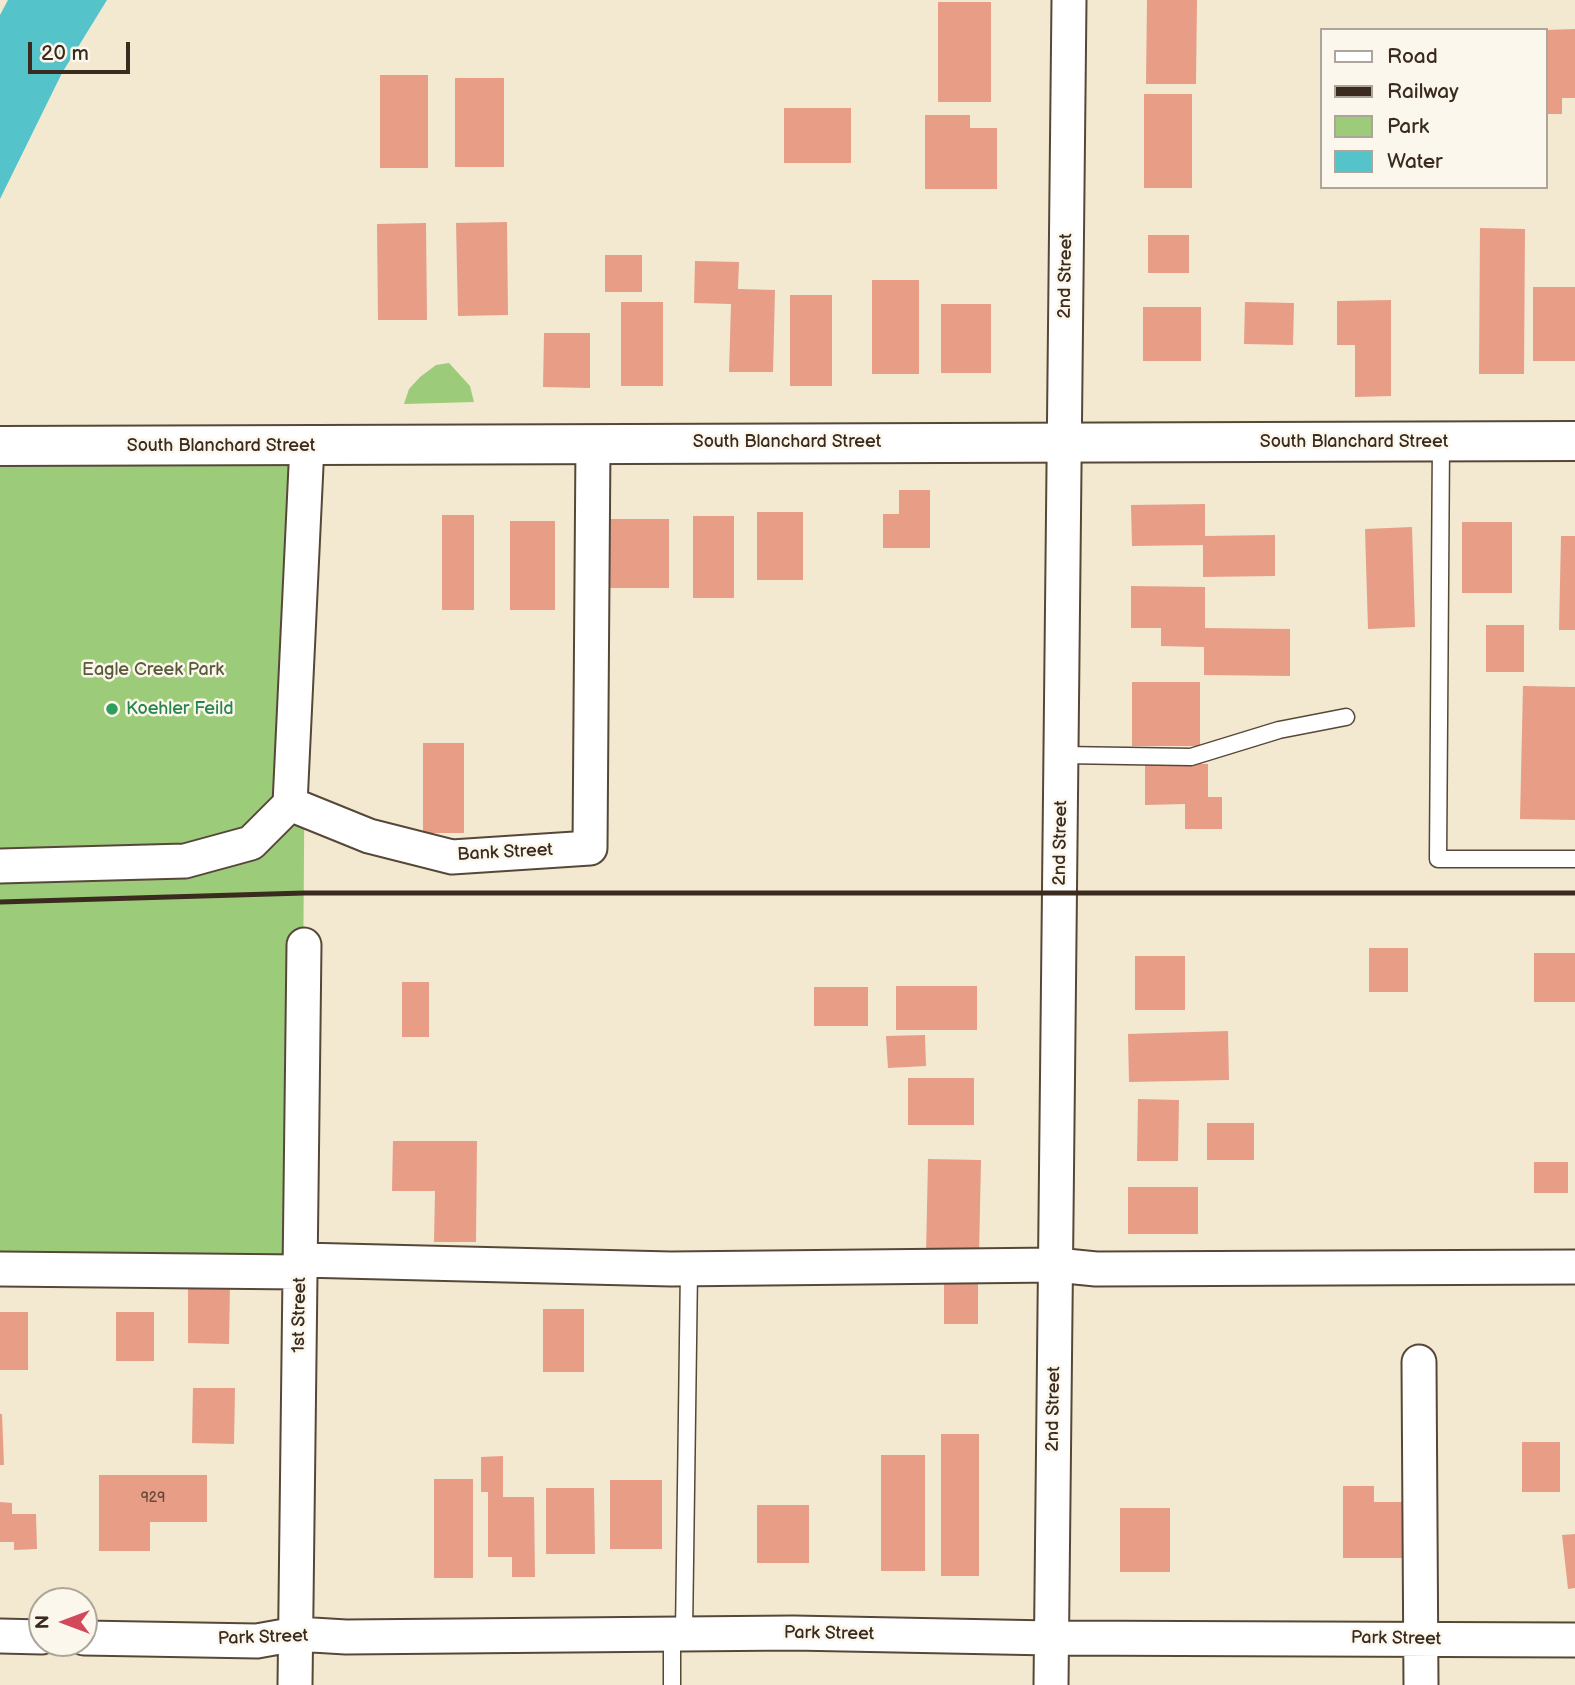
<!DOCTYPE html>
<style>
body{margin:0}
#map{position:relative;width:1575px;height:1685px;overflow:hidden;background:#f3e9d0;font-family:"Balsamiq Sans",sans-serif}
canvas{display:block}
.legend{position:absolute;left:1320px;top:28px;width:228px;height:161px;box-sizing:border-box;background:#fbf7ec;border:2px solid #aea59a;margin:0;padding:9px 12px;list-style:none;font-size:21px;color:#3b2a1e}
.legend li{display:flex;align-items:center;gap:14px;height:35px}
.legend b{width:35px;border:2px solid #aea59a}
.north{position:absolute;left:28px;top:1587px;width:70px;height:70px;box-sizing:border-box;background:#fbf7ec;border:2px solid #aea59a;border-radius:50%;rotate:270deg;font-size:19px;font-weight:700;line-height:28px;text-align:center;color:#3b2a1e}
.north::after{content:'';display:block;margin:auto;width:24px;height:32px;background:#d1495b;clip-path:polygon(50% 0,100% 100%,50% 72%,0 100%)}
.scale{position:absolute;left:28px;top:42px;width:102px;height:32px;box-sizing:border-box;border:4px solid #3b2a1e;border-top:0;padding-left:9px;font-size:21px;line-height:24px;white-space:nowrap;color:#3b2a1e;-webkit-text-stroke:5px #fbf7ec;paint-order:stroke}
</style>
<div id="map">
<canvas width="1575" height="1685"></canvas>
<ul class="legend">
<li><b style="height:9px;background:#fff"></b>Road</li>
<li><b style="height:9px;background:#3b2a1e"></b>Railway</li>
<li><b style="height:19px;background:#9ccb7a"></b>Park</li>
<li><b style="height:19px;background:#55c3ca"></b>Water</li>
</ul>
<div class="north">N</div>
<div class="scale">20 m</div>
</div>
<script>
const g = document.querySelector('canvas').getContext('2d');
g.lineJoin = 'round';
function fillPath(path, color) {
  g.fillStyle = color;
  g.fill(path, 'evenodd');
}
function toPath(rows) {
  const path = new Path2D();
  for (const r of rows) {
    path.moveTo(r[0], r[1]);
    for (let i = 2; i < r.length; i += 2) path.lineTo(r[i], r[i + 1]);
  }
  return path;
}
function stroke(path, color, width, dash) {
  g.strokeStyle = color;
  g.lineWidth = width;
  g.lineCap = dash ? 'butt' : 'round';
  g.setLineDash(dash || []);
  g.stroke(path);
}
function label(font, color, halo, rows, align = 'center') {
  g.font = font + ' "Balsamiq Sans",sans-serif';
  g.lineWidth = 5;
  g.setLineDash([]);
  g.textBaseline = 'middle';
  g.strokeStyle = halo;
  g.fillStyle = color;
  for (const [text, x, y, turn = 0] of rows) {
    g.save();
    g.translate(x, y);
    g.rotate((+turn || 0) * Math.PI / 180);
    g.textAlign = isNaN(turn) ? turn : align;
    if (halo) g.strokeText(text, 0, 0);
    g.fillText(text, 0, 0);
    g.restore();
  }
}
const green = toPath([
 [449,363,470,386,474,402,404,404,409,389,420,377,436,365],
 [307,445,301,1260,0,1270,0,446]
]);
const water = toPath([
 [8,0,107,0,62,73,0,199,0,15]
]);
const building = toPath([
 [1147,0,1197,0,1196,84,1146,84],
 [938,2,991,2,991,102,938,102],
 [1575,29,1575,98,1562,98,1562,114,1545,114,1545,30],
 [380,75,428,75,428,168,380,168],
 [455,78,504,78,504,167,455,167],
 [1144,94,1192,94,1192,188,1144,188],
 [784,108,851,108,851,163,784,163],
 [925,115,970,115,970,128,997,128,997,189,925,189],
 [507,222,508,315,458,316,456,223],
 [426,223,427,320,378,320,377,224],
 [1480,228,1525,229,1524,374,1479,374],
 [1148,235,1189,235,1189,273,1148,273],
 [605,255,642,255,642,292,605,292],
 [695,261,739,262,738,289,775,290,773,372,729,372,731,304,694,303],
 [872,280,919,280,919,374,872,374],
 [1533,287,1575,287,1575,361,1533,361],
 [790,295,832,295,832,386,790,386],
 [1391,300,1391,396,1355,397,1355,345,1337,345,1337,301],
 [621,302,663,302,663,386,621,386],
 [1245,302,1294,303,1293,345,1244,344],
 [941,304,991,304,991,373,941,373],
 [1143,307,1201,307,1201,361,1143,361],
 [544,333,590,333,590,388,543,387],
 [899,490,930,490,930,548,883,548,883,514,899,514],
 [1205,504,1205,536,1275,535,1275,576,1203,577,1203,545,1132,546,1131,505],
 [757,512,803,512,803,580,757,580],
 [442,515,474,515,474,610,442,610],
 [693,516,734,516,734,598,693,598],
 [607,519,669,519,669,588,607,588],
 [510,521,555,521,555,610,510,610],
 [1462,522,1512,522,1512,593,1462,593],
 [1412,527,1415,627,1368,629,1365,529],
 [1561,536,1575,536,1575,630,1559,630],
 [1131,586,1205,587,1205,628,1290,629,1290,676,1204,675,1204,647,1161,646,1161,628,1131,628],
 [1486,625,1524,625,1524,672,1486,672],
 [1132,682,1200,682,1200,746,1132,746],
 [1523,686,1575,687,1575,820,1520,819],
 [423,743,464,743,464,833,423,833],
 [1145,764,1208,764,1208,797,1222,797,1222,829,1185,829,1185,804,1145,805],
 [1369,948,1408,948,1408,992,1369,992],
 [1534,953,1575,953,1575,1002,1534,1002],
 [1135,956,1185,956,1185,1010,1135,1010],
 [402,982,429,982,429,1037,402,1037],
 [896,986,977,986,977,1030,896,1030],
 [814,987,868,987,868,1026,814,1026],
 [1228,1031,1229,1080,1129,1082,1128,1034],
 [925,1035,926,1066,888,1068,886,1036],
 [908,1078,974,1078,974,1125,908,1125],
 [1138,1099,1179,1100,1178,1161,1137,1161],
 [1207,1123,1254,1123,1254,1160,1207,1160],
 [393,1141,477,1141,476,1242,434,1242,435,1191,392,1191],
 [928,1159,981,1160,979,1256,926,1255],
 [1534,1162,1568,1162,1568,1193,1534,1193],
 [1128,1187,1198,1187,1198,1234,1128,1234],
 [188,1283,230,1284,229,1344,188,1343],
 [944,1283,978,1283,978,1324,944,1324],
 [543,1309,584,1309,584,1372,543,1372],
 [0,1312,28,1312,28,1370,0,1370],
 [116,1312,154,1312,154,1361,116,1361],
 [193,1388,235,1388,234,1444,192,1443],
 [0,1414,2,1414,4,1465,0,1465],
 [941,1434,979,1434,979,1576,941,1576],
 [1522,1442,1560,1442,1560,1492,1522,1492],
 [881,1455,925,1455,925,1571,881,1571],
 [503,1456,503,1497,534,1497,535,1577,512,1577,512,1557,488,1557,488,1492,481,1492,481,1457],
 [99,1475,207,1475,207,1522,150,1522,150,1551,99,1551],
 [434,1479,473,1479,473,1578,434,1578],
 [610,1480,662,1480,662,1549,610,1549],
 [1343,1486,1374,1486,1374,1502,1406,1502,1406,1558,1343,1558],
 [546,1488,594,1488,595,1554,546,1554],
 [0,1502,12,1503,12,1514,36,1514,37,1549,14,1550,14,1542,0,1542],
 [757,1505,809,1505,809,1563,757,1563],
 [1120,1508,1170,1508,1170,1572,1120,1572],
 [1575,1534,1575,1588,1568,1589,1562,1535]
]);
const service = toPath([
 [1441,442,1438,859,1575,859],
 [1062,755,1191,757,1279,730,1346,717],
 [684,1633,689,1269],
 [672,1685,672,1634]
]);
const minor = toPath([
 [290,804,307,445],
 [0,866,185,861,251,843,290,804,369,836,452,857,590,848,593,443],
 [301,1260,671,1269,1056,1265,1096,1269,1575,1267],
 [0,1269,300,1272],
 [1419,1362,1421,1685],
 [0,1636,42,1637],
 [84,1638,257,1641,296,1634,346,1637,793,1633,1051,1638,1575,1640],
 [295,1685,304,945],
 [1051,1685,1069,0]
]);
const tertiary = toPath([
 [0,446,1575,441]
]);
const rail = toPath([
 [0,902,304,893,1575,893]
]);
const markers = [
 [112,709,7,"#2e9e5b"]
];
const numberNames = [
 ["929",153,1498]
];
const streetNames = [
 ["2nd Street",1066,276,-89],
 ["South Blanchard Street",787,442],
 ["South Blanchard Street",1354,442],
 ["South Blanchard Street",221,446],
 ["2nd Street",1061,843,-89],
 ["Bank Street",505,853,-3],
 ["1st Street",300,1315,-89],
 ["2nd Street",1054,1409,-89],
 ["Park Street",829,1634,1],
 ["Park Street",263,1638,-2],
 ["Park Street",1396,1639,1]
];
const parkNames = [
 ["Eagle Creek Park",153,670]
];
const leisureNames = [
 ["Koehler Feild",126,709]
];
fillPath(green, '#9ccb7a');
fillPath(water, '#55c3ca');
fillPath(building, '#e89d87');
stroke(service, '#574739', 19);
stroke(minor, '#574739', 37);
stroke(tertiary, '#574739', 42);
stroke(service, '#fff', 16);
stroke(minor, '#fff', 33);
stroke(tertiary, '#fff', 38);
stroke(rail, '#3b2a1e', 5);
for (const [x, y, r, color] of markers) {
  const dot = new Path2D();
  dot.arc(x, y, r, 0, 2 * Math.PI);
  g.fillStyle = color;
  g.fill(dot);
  stroke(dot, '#fbf7ec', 2.5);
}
label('14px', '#664738', null, numberNames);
label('18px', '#3b2a1e', '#fbf7ec', streetNames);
label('18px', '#585a3a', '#fbf7ec', parkNames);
label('18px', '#27864d', '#fbf7ec', leisureNames, 'left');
</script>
